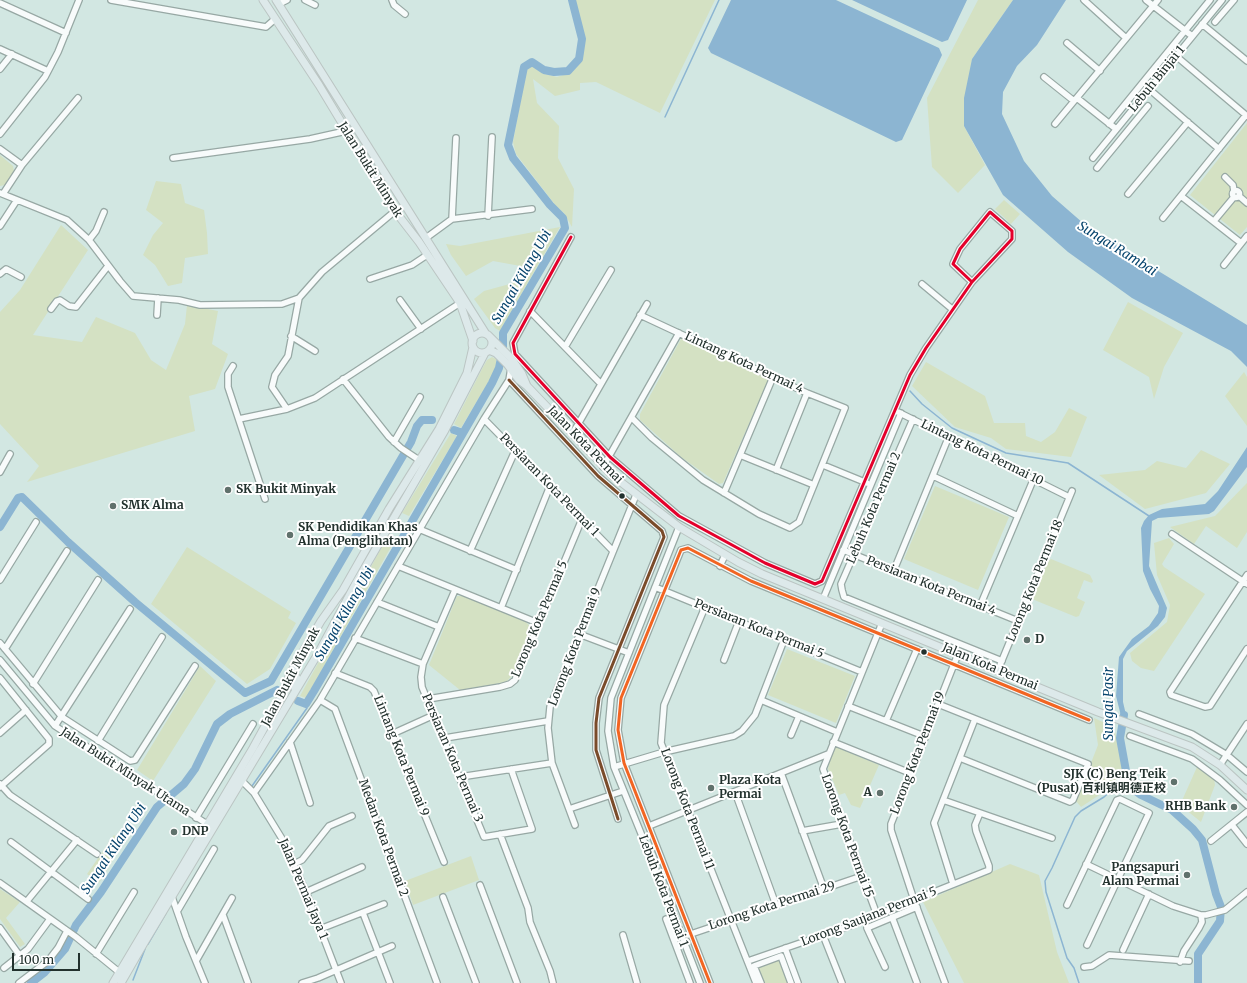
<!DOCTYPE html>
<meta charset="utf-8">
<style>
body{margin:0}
#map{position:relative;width:1247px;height:983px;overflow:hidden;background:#d2e7e2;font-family:Merriweather,serif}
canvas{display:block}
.scale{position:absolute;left:12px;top:953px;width:68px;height:18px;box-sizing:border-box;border:2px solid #22312d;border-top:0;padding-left:5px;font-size:12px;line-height:14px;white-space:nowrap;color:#22312d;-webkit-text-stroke:3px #fff;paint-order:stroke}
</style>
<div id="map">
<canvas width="1247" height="983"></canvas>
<div class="scale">100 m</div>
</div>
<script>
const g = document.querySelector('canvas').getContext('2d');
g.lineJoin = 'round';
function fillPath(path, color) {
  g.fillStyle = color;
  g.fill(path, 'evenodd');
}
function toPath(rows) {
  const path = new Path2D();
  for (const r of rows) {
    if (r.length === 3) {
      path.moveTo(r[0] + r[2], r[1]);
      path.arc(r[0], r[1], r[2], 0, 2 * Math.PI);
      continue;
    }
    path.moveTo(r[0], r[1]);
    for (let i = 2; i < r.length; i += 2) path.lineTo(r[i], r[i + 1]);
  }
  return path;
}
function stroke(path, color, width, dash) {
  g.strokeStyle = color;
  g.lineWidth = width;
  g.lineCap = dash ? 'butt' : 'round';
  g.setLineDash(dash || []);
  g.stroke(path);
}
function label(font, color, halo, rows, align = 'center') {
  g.font = font + ' Merriweather,"Noto Sans SC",serif';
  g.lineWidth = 4;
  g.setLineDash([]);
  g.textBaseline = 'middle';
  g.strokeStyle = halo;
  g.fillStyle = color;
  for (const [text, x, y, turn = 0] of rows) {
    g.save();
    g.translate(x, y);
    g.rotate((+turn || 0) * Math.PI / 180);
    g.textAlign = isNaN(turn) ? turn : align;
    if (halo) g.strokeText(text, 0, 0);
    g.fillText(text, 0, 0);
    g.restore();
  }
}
const green = toPath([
 [573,0,715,0,660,113,596,82,580,83,580,90,555,96,533,79,537,103,559,126,558,158,574,189,572,227,564,213,556,206,516,154,513,142,526,71,530,67,533,66,545,74,557,77,572,72,580,63,583,50,583,32],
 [978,0,1013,0,972,59,964,126,985,165,958,193,932,167,927,98],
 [1247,123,1247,227,1240,235,1190,195],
 [0,155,13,166,14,171,5,185,0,186],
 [156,181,181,184,185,203,204,210,207,233,208,254,185,258,182,283,168,286,155,265,143,255,153,235,163,223,146,210],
 [1004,200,1020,214,1011,224,995,209],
 [61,225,88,250,33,335,82,342,96,317,135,333,151,360,166,370,185,324,187,305,218,311,212,344,228,354,215,389,189,396,195,431,27,482,39,466,0,424,0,312,20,290],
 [560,227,500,331,495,328,474,299,484,291,517,282,526,267,493,261,466,276,451,255,446,244,460,246],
 [1128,302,1183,333,1164,367,1154,399,1149,377,1103,350],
 [682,337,769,378,723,483,719,484,681,457,640,420,640,414],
 [492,357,496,359,496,369,461,428,454,424,482,369,487,360],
 [926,362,985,396,994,423,1025,423,1026,436,1041,442,1055,432,1069,408,1087,417,1071,457,1006,449,991,438,955,427,912,386],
 [1244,372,1247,377,1247,426,1225,396],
 [451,433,457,436,409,516,402,513],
 [1201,450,1230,464,1206,493,1145,509,1099,475,1145,470,1157,461,1186,468],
 [1247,483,1247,532,1237,548,1206,526,1194,544,1170,527,1215,516],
 [935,486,1009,517,978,590,904,559],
 [389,534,396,538,306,698,300,696],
 [1169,538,1174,544,1162,564,1164,567,1205,594,1154,671,1141,668,1132,661,1130,653,1167,622,1170,605,1157,575,1154,543],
 [187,547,291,612,288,618,296,623,270,669,247,684,151,604],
 [1051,559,1090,575,1093,581,1092,583,1084,580,1077,598,1085,602,1079,616,1076,617,1032,599,1048,561],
 [457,596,467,596,525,621,532,628,513,675,506,682,460,690,429,665],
 [787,649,855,676,836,723,768,695],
 [200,666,216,681,153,781,137,770],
 [1094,718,1114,727,1123,771,1107,790,1081,807,1076,801,1098,745],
 [836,747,879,765,860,808,851,805,845,793,839,795,828,769,830,759],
 [1197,767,1214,778,1215,785,1201,822,1180,805],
 [114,835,124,842,99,883,87,874],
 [471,856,479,880,413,905,405,881],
 [1010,864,1039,875,1057,952,1069,983,964,983,923,902],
 [0,889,20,902,6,918,25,944,20,947,0,919],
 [782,948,796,983,759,983,750,961]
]);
const water = toPath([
 [731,0,836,0,939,48,942,55,902,140,896,142,711,53,708,48],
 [852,0,967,0,948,40,942,42],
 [1013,0,1066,0,1037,45,1017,66,1003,92,1002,114,1024,161,1052,196,1091,230,1247,325,1247,367,1231,351,1132,298,1068,252,1003,195,964,126,964,98,972,59],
 [1247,447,1247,467,1214,511,1209,514,1158,518,1152,521,1149,566,1167,608,1165,617,1158,626,1127,651,1123,659,1123,702,1127,719,1121,716,1116,696,1119,657,1132,639,1149,626,1158,613,1159,606,1150,589,1143,571,1141,528,1144,521,1149,515,1162,509,1205,504,1218,491]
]);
const stream = toPath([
 [665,117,719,0],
 [910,391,922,404,952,428,1006,453,1068,463,1149,516],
 [252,786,307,708,306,704],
 [148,944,166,913],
 [133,980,145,949],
 [1079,983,1074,968,1067,958,1046,892,1045,881,1052,868,1075,817,1081,811,1104,797,1126,778]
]);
const river = toPath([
 [454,430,463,433],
 [0,527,18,498,22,497,68,542,135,602,245,693,271,681,411,442,417,426,422,420,432,420],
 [298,701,306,704,314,691,492,383,499,368,503,348,503,333,565,228,563,218,550,205,513,158,508,145,524,67,532,62,544,70,554,72,568,71,579,59,582,39,572,0],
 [1124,715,1120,738,1126,771,1125,783,1141,795,1172,810,1193,829,1202,840,1216,894,1221,907,1220,921,1198,954,1198,983],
 [31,983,45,972,65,949,76,925,101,892,157,807,184,784,195,769,217,724,230,714,277,690]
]);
const minor = toPath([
 [111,0,266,27,275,19],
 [305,0,315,5],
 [392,0,394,5,405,14],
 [1084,0,1126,38],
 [1146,0,1192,36],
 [0,3,66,33],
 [279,4,287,0],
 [1215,22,1234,0],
 [1202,24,1247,61],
 [1067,43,1100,71],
 [0,49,48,71],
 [1176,56,1247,116],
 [0,69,12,54],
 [1044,77,1074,101],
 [1149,89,1219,149],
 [1077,98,1116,129],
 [1055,124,1158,0],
 [1109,124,1210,0],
 [0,134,45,77,58,52,79,0],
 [0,149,22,165],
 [173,158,310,139,346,131],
 [1093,158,1222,0],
 [1097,168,1148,106],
 [1225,177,1233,185,1234,191],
 [1236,194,3.5],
 [0,193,67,220,89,240,120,281,133,296,179,300,200,305,282,304,299,298,322,272,395,211],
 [3,194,22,165,78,98],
 [1128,194,1188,122],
 [1181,196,1241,243],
 [1239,196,1247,203],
 [488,216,492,137],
 [1163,218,1246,115],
 [452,219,456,138],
 [1214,221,1234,197],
 [0,226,17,200],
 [571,237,513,343,515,354,610,457,679,516,765,563,815,584,822,581,910,375,926,348,972,282,1012,239,1012,231,990,212,960,249,953,264,972,282],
 [426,238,452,219,532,209],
 [89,240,96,231,104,212],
 [1224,265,1247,236],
 [0,274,6,269,21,277],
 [370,279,412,265,427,255],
 [922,284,952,309],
 [400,300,421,329],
 [51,309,57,301,60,300,69,306,76,307,108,266],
 [530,311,600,383],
 [157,315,158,298],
 [291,336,315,351],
 [565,347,611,270],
 [233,366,228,374,228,387,265,499],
 [343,379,389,437,401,448,419,460],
 [509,380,598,476,662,531,664,537,599,698,596,723,596,750,618,819],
 [287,409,272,387,275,375,288,356,299,298],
 [898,412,1069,497],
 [632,418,652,438,703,480,759,514,790,528,799,522,845,408,807,393,640,315],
 [239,419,287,409,315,398,460,303],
 [484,419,613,551],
 [913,419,841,584,842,590,844,597,1002,661],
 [573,433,647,304],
 [394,442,420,397],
 [740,455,814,485],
 [823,465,867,483],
 [603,467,679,333],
 [776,470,807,393],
 [0,472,10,454],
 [933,476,1018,516],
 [724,493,773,377],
 [679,527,611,698,608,731,614,767,664,890,700,983],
 [419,529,517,570],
 [1172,534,1247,584],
 [843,550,1018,621],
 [470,551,515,451],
 [398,566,538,623],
 [720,566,725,555],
 [894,570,949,436],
 [1247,575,1170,692,1171,695,1205,707,1210,706,1247,649],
 [0,580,36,522],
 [655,587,862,672],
 [455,590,423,664,421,677,422,687,484,837,532,829,511,769],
 [823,599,901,413],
 [377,602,439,627],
 [980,606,1034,478],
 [705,607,664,705,661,743,756,983],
 [501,608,550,486],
 [579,634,629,653],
 [355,638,423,664],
 [0,643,62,717,130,761,135,760,195,666],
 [5,649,67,551],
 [0,660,55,726,207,824],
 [724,660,739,621],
 [998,670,1072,491],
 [335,673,370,687,374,691,444,862],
 [0,678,49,739,49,744,0,787],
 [33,684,98,580],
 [428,699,500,687,510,684,515,680,582,519],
 [320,700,335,709,437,983],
 [761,700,837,732],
 [938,704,1088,764,1073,800,1070,802,960,758],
 [848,706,924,736],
 [1139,714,1192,734,1227,755,1247,772],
 [886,721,917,649],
 [55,726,130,609],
 [0,733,26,710],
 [392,734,434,715],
 [791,735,799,716],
 [1130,736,1192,759,1220,780,1247,805],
 [445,738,548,721],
 [98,741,162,637],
 [290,742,310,803],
 [833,742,910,773],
 [1220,765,1247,724],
 [614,767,664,752,734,736,742,731,755,715,784,640],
 [781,773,824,889],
 [460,777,552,763],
 [242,781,254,793,284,842,306,892,341,983],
 [0,784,10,795,97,854],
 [735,792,776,905],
 [254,793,320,700,484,419,509,380,511,368],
 [943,800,1052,838],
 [569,809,623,791],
 [196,818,253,724],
 [575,825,552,763,548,728,550,707,636,495],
 [1232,825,1247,844],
 [649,826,828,754],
 [802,831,842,824],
 [500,834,528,908,530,922,550,971,553,983],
 [1211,841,1247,812],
 [11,842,88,899],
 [294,864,302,860,329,826,352,816],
 [1086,864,1173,906,1201,915,1206,915,1225,910,1247,892],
 [0,883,76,937,119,972],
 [953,884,934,823,975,719],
 [480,885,517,983],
 [306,892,362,867],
 [172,897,186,937,205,983],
 [443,897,476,983],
 [27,901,77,840],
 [1067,905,1117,800,1120,799,1149,813,1087,945],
 [178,910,214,849],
 [363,913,390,983],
 [223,915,248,983],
 [877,915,823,769,882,623],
 [892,917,917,983],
 [666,919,690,983],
 [0,928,20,956],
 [320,929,384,904],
 [623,935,637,983],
 [688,935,862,876],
 [823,935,842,983],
 [785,948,798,983],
 [1123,950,1149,894],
 [96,954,134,892],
 [196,961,232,898],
 [748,961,844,928,989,870,989,866,976,831,975,825,980,813],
 [1180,962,1184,951,1199,928,1202,922,1201,915],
 [885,967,867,928,917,907],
 [1084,967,1092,966,1109,955,1189,961],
 [4,968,28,949,50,919],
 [19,983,48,961,58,948,67,931],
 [302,983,318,978,392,946],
 [710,983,624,763,618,730,621,698,681,550,688,548,751,581,1089,720],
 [761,983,754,966,781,956,791,983],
 [945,983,914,900,891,830,891,824,958,654]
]);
const major = toPath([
 [263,0,319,85,395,211,419,242,460,303,473,341],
 [276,0,486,334],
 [482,343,10],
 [488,335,511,358,522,374,527,386],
 [489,350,496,353,507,364,519,380,527,386,613,476,679,527,738,562,762,574,1098,712,1192,747,1220,765,1247,790],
 [287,688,296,677,298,680,295,688],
 [113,983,253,748,281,697,291,672,321,621,343,590,389,509,439,429,467,373,473,347],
 [121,983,144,943,319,652,356,583,445,430,485,353]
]);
const bus1 = toPath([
 [571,237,513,343,515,354,610,457,679,516,765,563,815,584,822,581,910,375,926,348,972,282,1012,239,1012,231,990,212,960,249,953,264,972,282]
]);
const bus2 = toPath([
 [509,380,598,476,662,531,664,537,599,698,596,723,596,750,618,819]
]);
const bus3 = toPath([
 [710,983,624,763,618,730,621,698,681,550,688,548,751,581,1089,720]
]);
const markers = [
 [228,490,4,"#60716c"],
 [622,496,3.5,"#22312d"],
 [113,506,4,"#60716c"],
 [290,535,4,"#60716c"],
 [1027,640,4,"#60716c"],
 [924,652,3.5,"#22312d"],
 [1174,782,4,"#60716c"],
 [711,788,4,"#60716c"],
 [880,793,4,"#60716c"],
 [1234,807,4,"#60716c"],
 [174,832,4,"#60716c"],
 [1187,875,4,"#60716c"]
];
const streetNames = [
 ["Lebuh Binjai 1",1157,79,-51],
 ["Jalan Bukit Minyak",370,170,58],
 ["Lintang Kota Permai 4",744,363,25],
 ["Jalan Kota Permai",585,445,46],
 ["Lintang Kota Permai 10",982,453,26],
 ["Persiaran Kota Permai 1",549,485,46],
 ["Lebuh Kota Permai 2",874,508,-67],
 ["Lorong Kota Permai 18",1035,581,-68],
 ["Persiaran Kota Permai 4",931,586,22],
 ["Lorong Kota Permai 5",540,619,-67],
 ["Persiaran Kota Permai 5",759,629,22],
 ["Lorong Kota Permai 9",575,647,-69],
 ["Jalan Kota Permai",990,667,23],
 ["Jalan Bukit Minyak",291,677,-62],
 ["Lorong Kota Permai 19",918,753,-69],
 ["Lintang Kota Permai 9",401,756,68],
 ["Persiaran Kota Permai 3",452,758,67],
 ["Jalan Bukit Minyak Utama",125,772,33],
 ["Lorong Kota Permai 11",687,809,69],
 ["Lorong Kota Permai 15",847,836,70],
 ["Medan Kota Permai 2",383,838,70],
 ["Jalan Permai Jaya 1",303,889,67],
 ["Lebuh Kota Permai 1",663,891,69],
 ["Lorong Kota Permai 29",772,906,-18],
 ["Lorong Saujana Permai 5",869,917,-21]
];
const poiNames = [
 ["SK Bukit Minyak",236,490],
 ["SMK Alma",121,506],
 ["SK Pendidikan Khas",298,528],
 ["Alma (Penglihatan)",298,542],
 ["D",1035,640],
 ["SJK (C) Beng Teik",1166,775,"right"],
 ["(Pusat) 百利镇明德正校",1166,789,"right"],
 ["Plaza Kota",719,781],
 ["Permai",719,795],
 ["A",872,793,"right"],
 ["RHB Bank",1226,807,"right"],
 ["DNP",182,832],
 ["Pangsapuri",1179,868,"right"],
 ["Alam Permai",1179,882,"right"]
];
const waterNames = [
 ["Sungai Rambai",1117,249,32],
 ["Sungai Kilang Ubi",522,277,-60],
 ["Sungai Kilang Ubi",345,614,-60],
 ["Sungai Pasir",1109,704,-90],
 ["Sungai Kilang Ubi",114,849,-56]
];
fillPath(green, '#d4e1c3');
fillPath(water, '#8cb5d2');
stroke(stream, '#8cb5d2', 1.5);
stroke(river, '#8cb5d2', 8);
stroke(minor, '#97a8a4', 8);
stroke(major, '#bbc5c3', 9);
stroke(minor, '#f8fbfb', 5.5);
stroke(major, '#dde9ea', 7);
stroke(bus1, '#e4002b', 3);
stroke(bus2, '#7a4b2a', 3);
stroke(bus3, '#f26522', 3);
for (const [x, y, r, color] of markers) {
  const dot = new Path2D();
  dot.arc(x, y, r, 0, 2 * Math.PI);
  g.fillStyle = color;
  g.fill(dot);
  stroke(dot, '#fff', 1.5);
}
label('12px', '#22312d', '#fff', streetNames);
label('bold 12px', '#22312d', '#fff', poiNames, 'left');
label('italic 13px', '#06446d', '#fff', waterNames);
</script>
